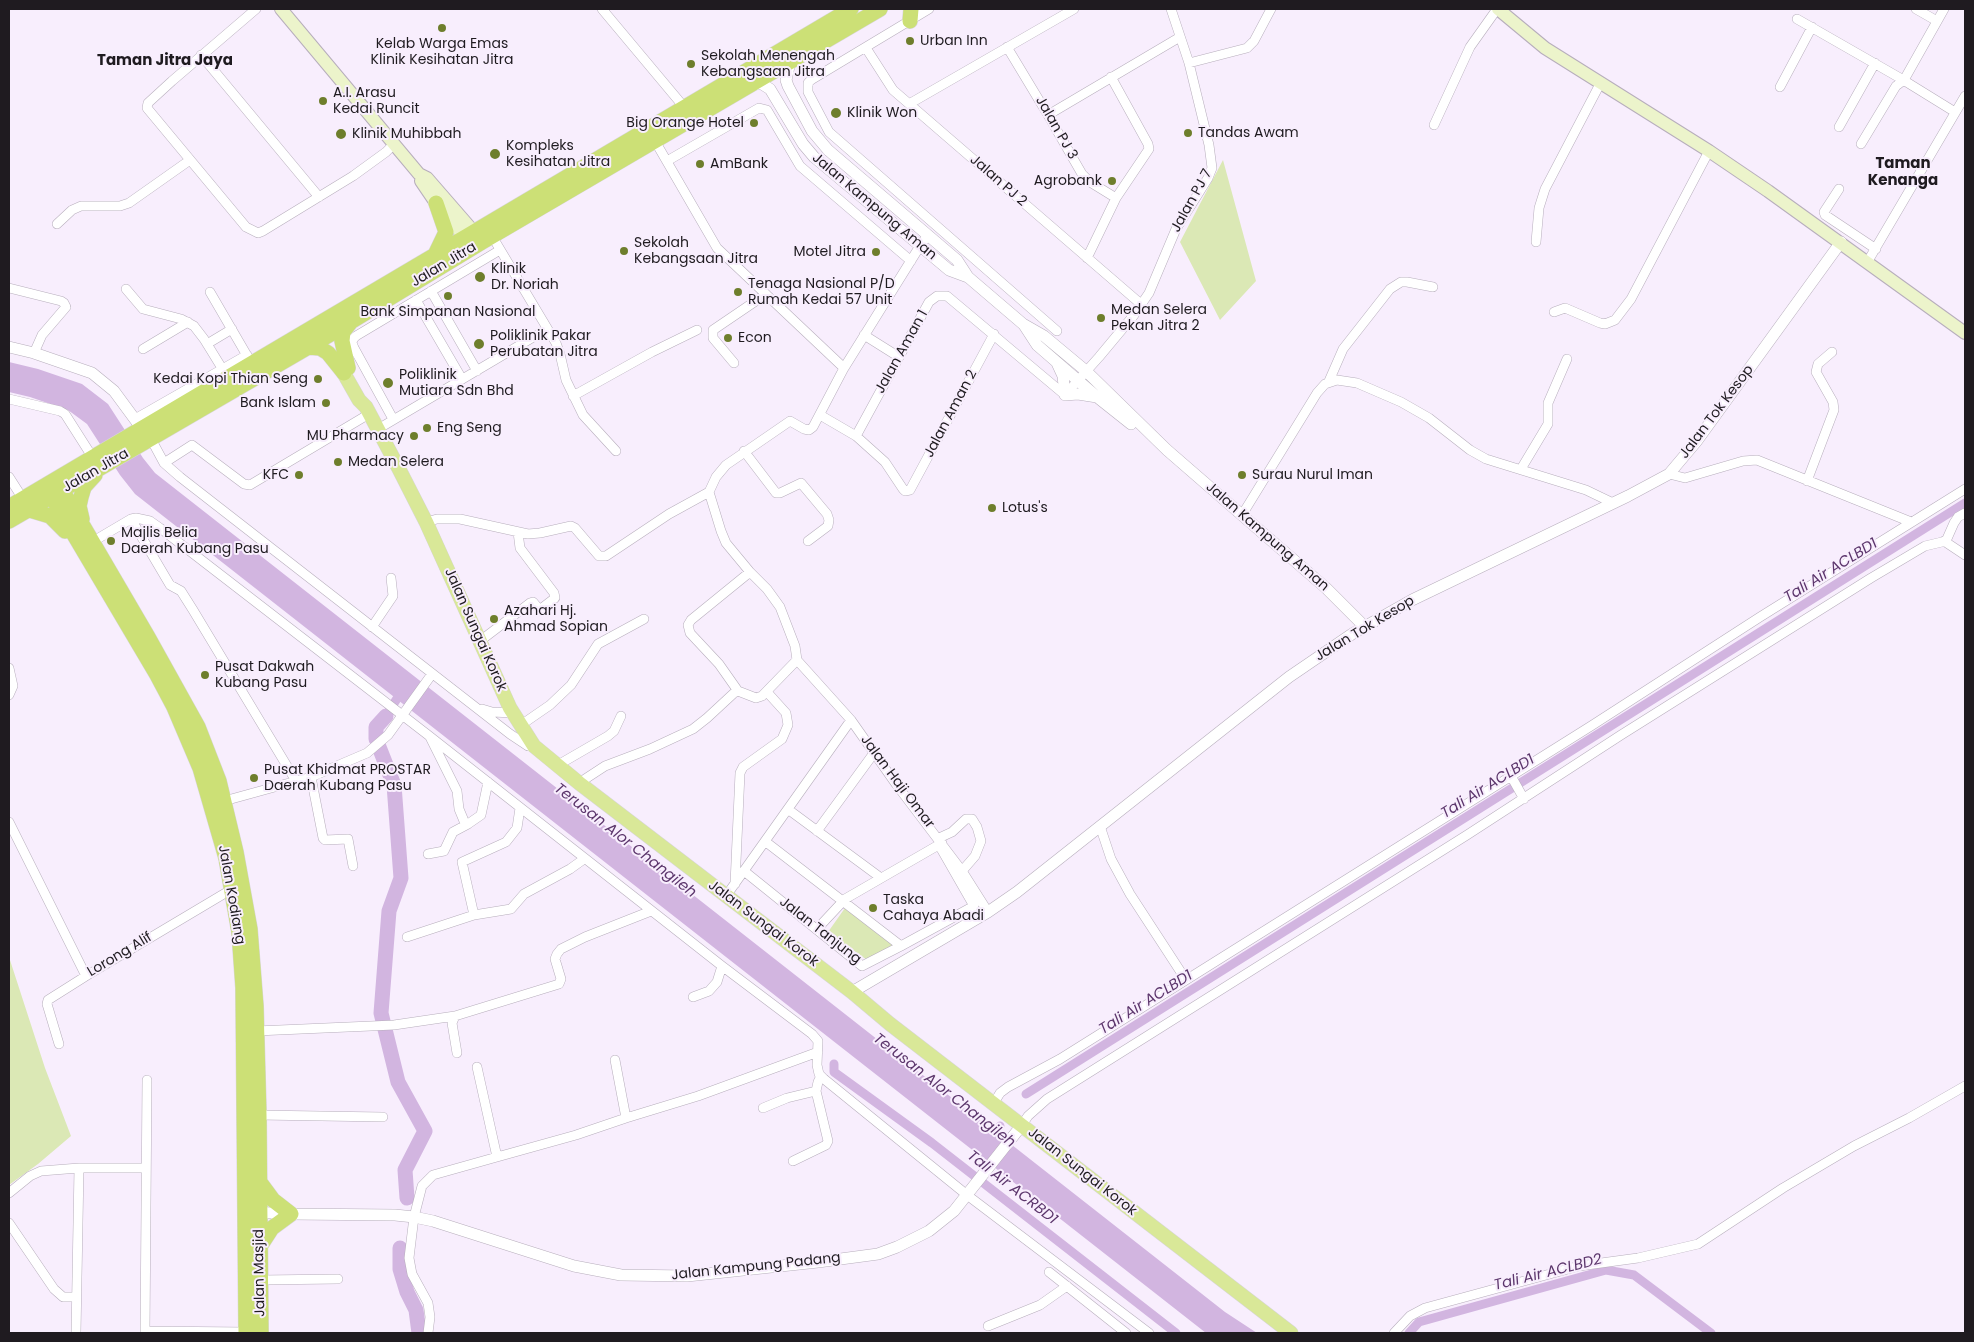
<!DOCTYPE html>
<style>
body{margin:0}
#map{position:relative;width:1974px;height:1342px;overflow:hidden;background:#f8eefd;font-family:Poppins,sans-serif}
canvas{display:block}
.frame{position:absolute;inset:0;border:10px solid #1f1b20;pointer-events:none}
</style>
<div id="map">
<canvas width="1974" height="1342"></canvas>
<div class="frame"></div>
</div>
<script>
const g = document.querySelector('canvas').getContext('2d');
g.lineJoin = 'round';
function fillPath(path, color) {
  g.fillStyle = color;
  g.fill(path, 'evenodd');
}
function toPath(rows) {
  const path = new Path2D();
  for (const r of rows) {
    path.moveTo(r[0], r[1]);
    for (let i = 2; i < r.length; i += 2) path.lineTo(r[i], r[i + 1]);
  }
  return path;
}
function stroke(path, color, width, dash) {
  g.strokeStyle = color;
  g.lineWidth = width;
  g.lineCap = dash ? 'butt' : 'round';
  g.setLineDash(dash || []);
  g.stroke(path);
}
function label(font, color, halo, rows, align = 'center') {
  g.font = font + ' Poppins,sans-serif';
  g.lineWidth = 4;
  g.setLineDash([]);
  g.textBaseline = 'middle';
  g.strokeStyle = halo;
  g.fillStyle = color;
  for (const [text, x, y, turn = 0] of rows) {
    g.save();
    g.translate(x, y);
    g.rotate((+turn || 0) * Math.PI / 180);
    g.textAlign = isNaN(turn) ? turn : align;
    if (halo) g.strokeText(text, 0, 0);
    g.fillText(text, 0, 0);
    g.restore();
  }
}
const green = toPath([
 [1223,160,1256,281,1220,320,1180,242],
 [845,908,897,946,867,960,828,932],
 [9,957,45,1068,71,1136,38,1164,9,1185]
]);
const water = toPath([
 [9,362,38,369,82,384,108,404,143,458,155,473,1225,1312,1257,1333,1206,1333,135,494,120,475,87,424,68,410,30,397,9,392]
]);
const canal = toPath([
 [386,716,403,689],
 [834,1064,834,1072,932,1143,1176,1333],
 [1026,1094,1965,503],
 [988,1141,1000,1126],
 [1409,1333,1419,1322,1606,1270,1634,1275,1711,1333]
]);
const river = toPath([
 [376,739,376,727,386,716],
 [379,747,394,785,401,878,389,911,381,1013,398,1082,425,1131,405,1170,407,1198],
 [400,1248,400,1269,407,1292,416,1310,419,1333]
]);
const minor = toPath([
 [256,9,172,81,148,103,147,108,246,227,258,233,263,231,353,176,386,152,394,144],
 [602,9,684,107],
 [929,9,811,80,808,83,808,92,829,132,1057,331],
 [1916,9,1937,21],
 [1797,19,1900,78,1955,112],
 [1007,47,1048,115,1082,174,1090,182,1116,198],
 [866,48,893,90,1142,305],
 [201,55,319,197],
 [1189,63,1247,48,1254,41,1271,9],
 [1780,87,1812,27],
 [909,104,1074,9],
 [1048,115,1180,37],
 [1434,125,1470,47,1497,9],
 [1839,127,1875,63],
 [655,141,717,248,844,368],
 [1861,144,1896,86,1904,80,1944,9],
 [667,161,759,108,767,110,800,166,911,261],
 [1839,189,1824,212,1825,215,1876,249],
 [57,224,72,210,81,206,120,206,129,203,190,160],
 [492,236,556,343,560,354,566,380,583,415,616,451],
 [1536,242,1539,208,1545,189,1601,82],
 [1087,258,1116,198,1149,149,1148,144,1111,77],
 [1868,261,1965,96],
 [9,288,61,301,64,303,66,307,42,335,34,353],
 [126,289,143,309,181,319,194,326,204,339,228,378],
 [431,291,477,371],
 [210,292,249,359],
 [416,300,462,379],
 [1554,312,1565,308,1600,323,1605,324,1615,320,1631,299,1709,151],
 [864,335,899,357],
 [207,344,232,329],
 [143,349,188,322],
 [734,363,713,338,713,330,766,294],
 [1329,381,1343,349,1390,289,1401,282,1407,282,1433,287],
 [573,396,652,352,697,330],
 [9,399,60,411,65,414,93,458],
 [820,415,856,436,929,302,937,296,947,296,1065,395,1099,357,1134,315,1149,293,1176,229,1208,178,1212,168,1209,145,1189,63,1171,9],
 [135,419,247,355],
 [393,419,354,348,352,343,353,339,356,336,500,250],
 [378,429,547,329],
 [856,436,885,462,903,489,905,491,910,490,994,334],
 [151,439,164,463,180,477,510,734,528,746,534,746],
 [744,451,776,493,780,493,801,483,827,514,829,520,828,526,808,541],
 [164,463,192,445,244,484,250,485,369,414],
 [1521,469,1548,424,1548,403,1567,359],
 [1669,474,1685,478,1743,461,1757,460,1911,522],
 [9,477,23,499],
 [1807,481,1834,410,1833,402,1816,372,1818,364,1832,352],
 [1242,515,1317,393,1325,384,1337,380,1357,383,1401,402,1429,418,1470,450,1486,459,1586,490,1613,503],
 [131,519,170,585,181,591,193,610,296,781],
 [426,522,437,519,460,519,528,534,540,533,571,526,575,528,599,556,606,556,669,514,709,492,716,477,726,465,790,421,804,429,809,430,813,427,844,368,920,246,928,235],
 [1944,541,1965,555],
 [92,542,131,519,136,518,150,521,160,528,428,735,722,966,812,1034,818,1041,817,1065,819,1074,824,1079,967,1195,1149,1333],
 [372,627,393,596,391,578],
 [480,641,530,603,533,602,538,608,542,608,555,598,554,593,520,548,518,532],
 [797,660,851,720,896,784,962,871,988,912],
 [9,668,13,686,9,695],
 [738,691,719,664,690,633,688,625,691,620,750,572],
 [482,709,492,712,513,713],
 [521,725,550,705,571,685,598,644,644,619],
 [430,737,457,791,459,809,464,821,468,824,481,815,488,782],
 [558,765,608,736,614,731,621,716],
 [1511,776,1524,799],
 [311,777,323,838,325,840,348,839,353,866],
 [579,783,605,766,650,749,693,729,707,718,734,693,738,691,756,698,762,696,797,660,795,646,780,607,767,589,750,572,726,543,721,531,709,492],
 [224,801,311,777,367,753,388,735,432,674],
 [789,810,881,878],
 [9,822,86,976],
 [1100,826,1111,859,1130,894,1186,980],
 [817,831,874,753],
 [939,838,952,832,966,819,972,819,977,827,981,841,975,856,962,871],
 [766,842,901,946,974,906,939,845],
 [428,854,444,851,453,832,468,824],
 [744,871,862,966,901,946],
 [735,884,740,773,743,767,782,739,788,725,786,713,767,692],
 [726,896,851,720],
 [474,915,511,909,524,894,570,869,584,859],
 [817,929,845,899,942,843],
 [407,937,474,915,462,862,506,842,517,828,520,808],
 [693,997,709,991,717,982,722,966],
 [256,1031,394,1025,455,1016],
 [59,1044,47,1004,48,1000,86,976,232,889],
 [457,1053,452,1023,455,1016,559,984,561,979,555,959,557,954,561,949,585,937,651,911],
 [615,1060,626,1118],
 [477,1067,497,1157,576,1135,626,1118,698,1096,818,1052],
 [994,1103,1000,1093,1008,1087,1060,1059,1186,980,1591,726,1760,617,1965,489],
 [763,1108,787,1098,816,1091],
 [259,1115,383,1117],
 [1022,1125,1028,1116,1047,1099,1467,835,1621,735,1871,578,1925,546,1946,541,1954,523,1958,517,1965,513],
 [793,1161,826,1145,828,1141,816,1091,818,1082,821,1076],
 [9,1193,30,1176,41,1171,79,1168,145,1168],
 [9,1223,54,1289,63,1297,76,1297],
 [1049,1272,1126,1333],
 [261,1280,338,1279],
 [988,1326,1040,1305,1067,1286],
 [145,1331,246,1332],
 [76,1333,79,1168],
 [145,1333,147,1080],
 [428,1333,430,1317,428,1303,412,1274,409,1258,414,1217,422,1186,433,1175,497,1157],
 [1394,1333,1410,1316,1425,1308,1579,1266,1638,1258,1698,1244,1783,1188,1854,1146,1909,1118,1965,1086]
]);
const tertiary = toPath([
 [790,62,786,80,788,86,812,131,828,150,957,260,968,277,1023,324,1044,336,1086,371,1167,450,1326,588,1364,626],
 [752,84,762,84,770,89,803,144,814,157,949,270,968,277],
 [1024,325,1037,345,1097,397,1131,424],
 [9,347,34,353,92,373,114,391,142,429],
 [1057,363,1063,376,1065,395,1078,394,1097,397],
 [852,992,988,912,1017,892,1289,677,1352,634,1412,600,1628,496,1669,474,1696,442,1841,242],
 [252,1212,291,1214,395,1215,414,1217,433,1221,574,1266,621,1275,687,1276,818,1262,878,1254,897,1247,929,1231,954,1211,1022,1125]
]);
const secondary = toPath([
 [281,9,419,174,427,178,480,239],
 [1498,9,1545,48,1709,151,1768,191,1965,333],
 [421,181,440,209,471,244]
]);
const primary = toPath([
 [338,363,359,400,366,407,399,469,426,522,510,708,534,746,579,783,852,992,890,1024,1291,1333]
]);
const trunk = toPath([
 [910,21,911,9],
 [435,255,446,232,436,203],
 [307,347,320,348,328,353,344,373],
 [348,368,342,341,343,332,350,323],
 [58,483,148,637,198,727,219,781,236,852,250,929,256,1006,259,1115,261,1333],
 [47,489,157,675,174,707,200,768,226,858,239,932,243,988,246,1333],
 [9,507,851,9],
 [30,510,50,516,65,531],
 [82,519,79,506,81,497,84,487,95,475],
 [9,521,329,335,482,242,880,9],
 [259,1181,273,1200,291,1214,272,1228,261,1245]
]);
const markers = [
 [442,28,5,"#6e7e2c"],
 [910,41,5,"#6e7e2c"],
 [691,64,5,"#6e7e2c"],
 [323,101,5,"#6e7e2c"],
 [836,113,6,"#6e7e2c"],
 [754,123,5,"#6e7e2c"],
 [1188,133,5,"#6e7e2c"],
 [341,134,6,"#6e7e2c"],
 [495,154,6,"#6e7e2c"],
 [700,164,5,"#6e7e2c"],
 [1112,181,5,"#6e7e2c"],
 [624,251,5,"#6e7e2c"],
 [876,252,5,"#6e7e2c"],
 [480,277,6,"#6e7e2c"],
 [738,292,5,"#6e7e2c"],
 [448,296,5,"#6e7e2c"],
 [1101,318,5,"#6e7e2c"],
 [728,338,5,"#6e7e2c"],
 [479,344,6,"#6e7e2c"],
 [318,379,5,"#6e7e2c"],
 [388,383,6,"#6e7e2c"],
 [326,403,5,"#6e7e2c"],
 [427,428,5,"#6e7e2c"],
 [414,436,5,"#6e7e2c"],
 [338,462,5,"#6e7e2c"],
 [299,475,5,"#6e7e2c"],
 [1242,475,5,"#6e7e2c"],
 [992,508,5,"#6e7e2c"],
 [111,541,5,"#6e7e2c"],
 [494,619,5,"#6e7e2c"],
 [205,675,5,"#6e7e2c"],
 [254,778,5,"#6e7e2c"],
 [873,908,5,"#6e7e2c"]
];
const poiNames = [
 ["Urban Inn",920,41],
 ["Kelab Warga Emas",442,44,"center"],
 ["Klinik Kesihatan Jitra",442,60,"center"],
 ["Sekolah Menengah",701,56],
 ["Kebangsaan Jitra",701,72],
 ["A.I. Arasu",333,93],
 ["Kedai Runcit",333,109],
 ["Klinik Won",847,113],
 ["Big Orange Hotel",744,123,"right"],
 ["Tandas Awam",1198,133],
 ["Klinik Muhibbah",352,134],
 ["Kompleks",506,146],
 ["Kesihatan Jitra",506,162],
 ["AmBank",710,164],
 ["Agrobank",1102,181,"right"],
 ["Sekolah",634,243],
 ["Kebangsaan Jitra",634,259],
 ["Motel Jitra",866,252,"right"],
 ["Klinik",491,269],
 ["Dr. Noriah",491,285],
 ["Tenaga Nasional P/D",748,284],
 ["Rumah Kedai 57 Unit",748,300],
 ["Medan Selera",1111,310],
 ["Pekan Jitra 2",1111,326],
 ["Bank Simpanan Nasional",448,312,"center"],
 ["Poliklinik Pakar",490,336],
 ["Perubatan Jitra",490,352],
 ["Econ",738,338],
 ["Poliklinik",399,375],
 ["Mutiara Sdn Bhd",399,391],
 ["Kedai Kopi Thian Seng",308,379,"right"],
 ["Bank Islam",316,403,"right"],
 ["Eng Seng",437,428],
 ["MU Pharmacy",404,436,"right"],
 ["Medan Selera",348,462],
 ["KFC",289,475,"right"],
 ["Surau Nurul Iman",1252,475],
 ["Lotus's",1002,508],
 ["Majlis Belia",121,533],
 ["Daerah Kubang Pasu",121,549],
 ["Azahari Hj.",504,611],
 ["Ahmad Sopian",504,627],
 ["Pusat Dakwah",215,667],
 ["Kubang Pasu",215,683],
 ["Pusat Khidmat PROSTAR",264,770],
 ["Daerah Kubang Pasu",264,786],
 ["Taska",883,900],
 ["Cahaya Abadi",883,916]
];
const streetNames = [
 ["Jalan PJ 3",1056,128,60],
 ["Jalan PJ 2",998,181,41],
 ["Jalan PJ 7",1192,201,-61],
 ["Jalan Kampung Aman",874,207,40],
 ["Jalan Jitra",444,265,-31],
 ["Jalan Aman 1",902,352,-61],
 ["Jalan Tok Kesop",1717,412,-53],
 ["Jalan Aman 2",951,414,-62],
 ["Jalan Jitra",96,471,-30],
 ["Jalan Kampung Aman",1267,537,41],
 ["Jalan Tok Kesop",1365,629,-31],
 ["Jalan Sungai Korok",475,630,66],
 ["Jalan Haji Omar",897,782,53],
 ["Jalan Kodiang",231,895,80],
 ["Jalan Sungai Korok",763,924,37],
 ["Jalan Tanjung",820,931,38],
 ["Lorong Alif",120,955,-31],
 ["Jalan Sungai Korok",1082,1172,38],
 ["Jalan Kampung Padang",756,1267,-6],
 ["Jalan Masjid",260,1273,-91]
];
const neighbourhoodNames = [
 ["Taman Jitra Jaya",165,61],
 ["Taman",1903,164],
 ["Kenanga",1903,181]
];
const waterNames = [
 ["Tali Air ACLBD1",1831,571,-32],
 ["Tali Air ACLBD1",1488,787,-32],
 ["Terusan Alor Changileh",625,841,38],
 ["Tali Air ACLBD1",1146,1003,-32],
 ["Terusan Alor Changileh",944,1091,38],
 ["Tali Air ACRBD1",1012,1188,38],
 ["Tali Air ACLBD2",1548,1273,-14]
];
fillPath(green, '#dbe8b5');
fillPath(water, '#d2b5e0');
stroke(canal, '#d2b5e0', 9);
stroke(river, '#d2b5e0', 15);
stroke(minor, '#b7aebc', 10);
stroke(tertiary, '#b7aebc', 12);
stroke(secondary, '#b7aebc', 14);
stroke(primary, '#d7d6d7', 15);
stroke(trunk, '#d7d6d7', 16);
stroke(minor, '#fff', 9);
stroke(tertiary, '#fff', 11);
stroke(secondary, '#ecf4cb', 12);
stroke(primary, '#d9e898', 14);
stroke(trunk, '#cce076', 15);
for (const [x, y, r, color] of markers) {
  const dot = new Path2D();
  dot.arc(x, y, r, 0, 2 * Math.PI);
  g.fillStyle = color;
  g.fill(dot);
  stroke(dot, '#f8eefd', 2);
}
label('14px', '#1f1b20', '#f8eefd', poiNames, 'left');
label('14px', '#1f1b20', '#f8eefd', streetNames);
label('bold 15px', '#1f1b20', '#f8eefd', neighbourhoodNames);
label('italic 15px', '#5c366c', '#f8eefd', waterNames);
</script>
